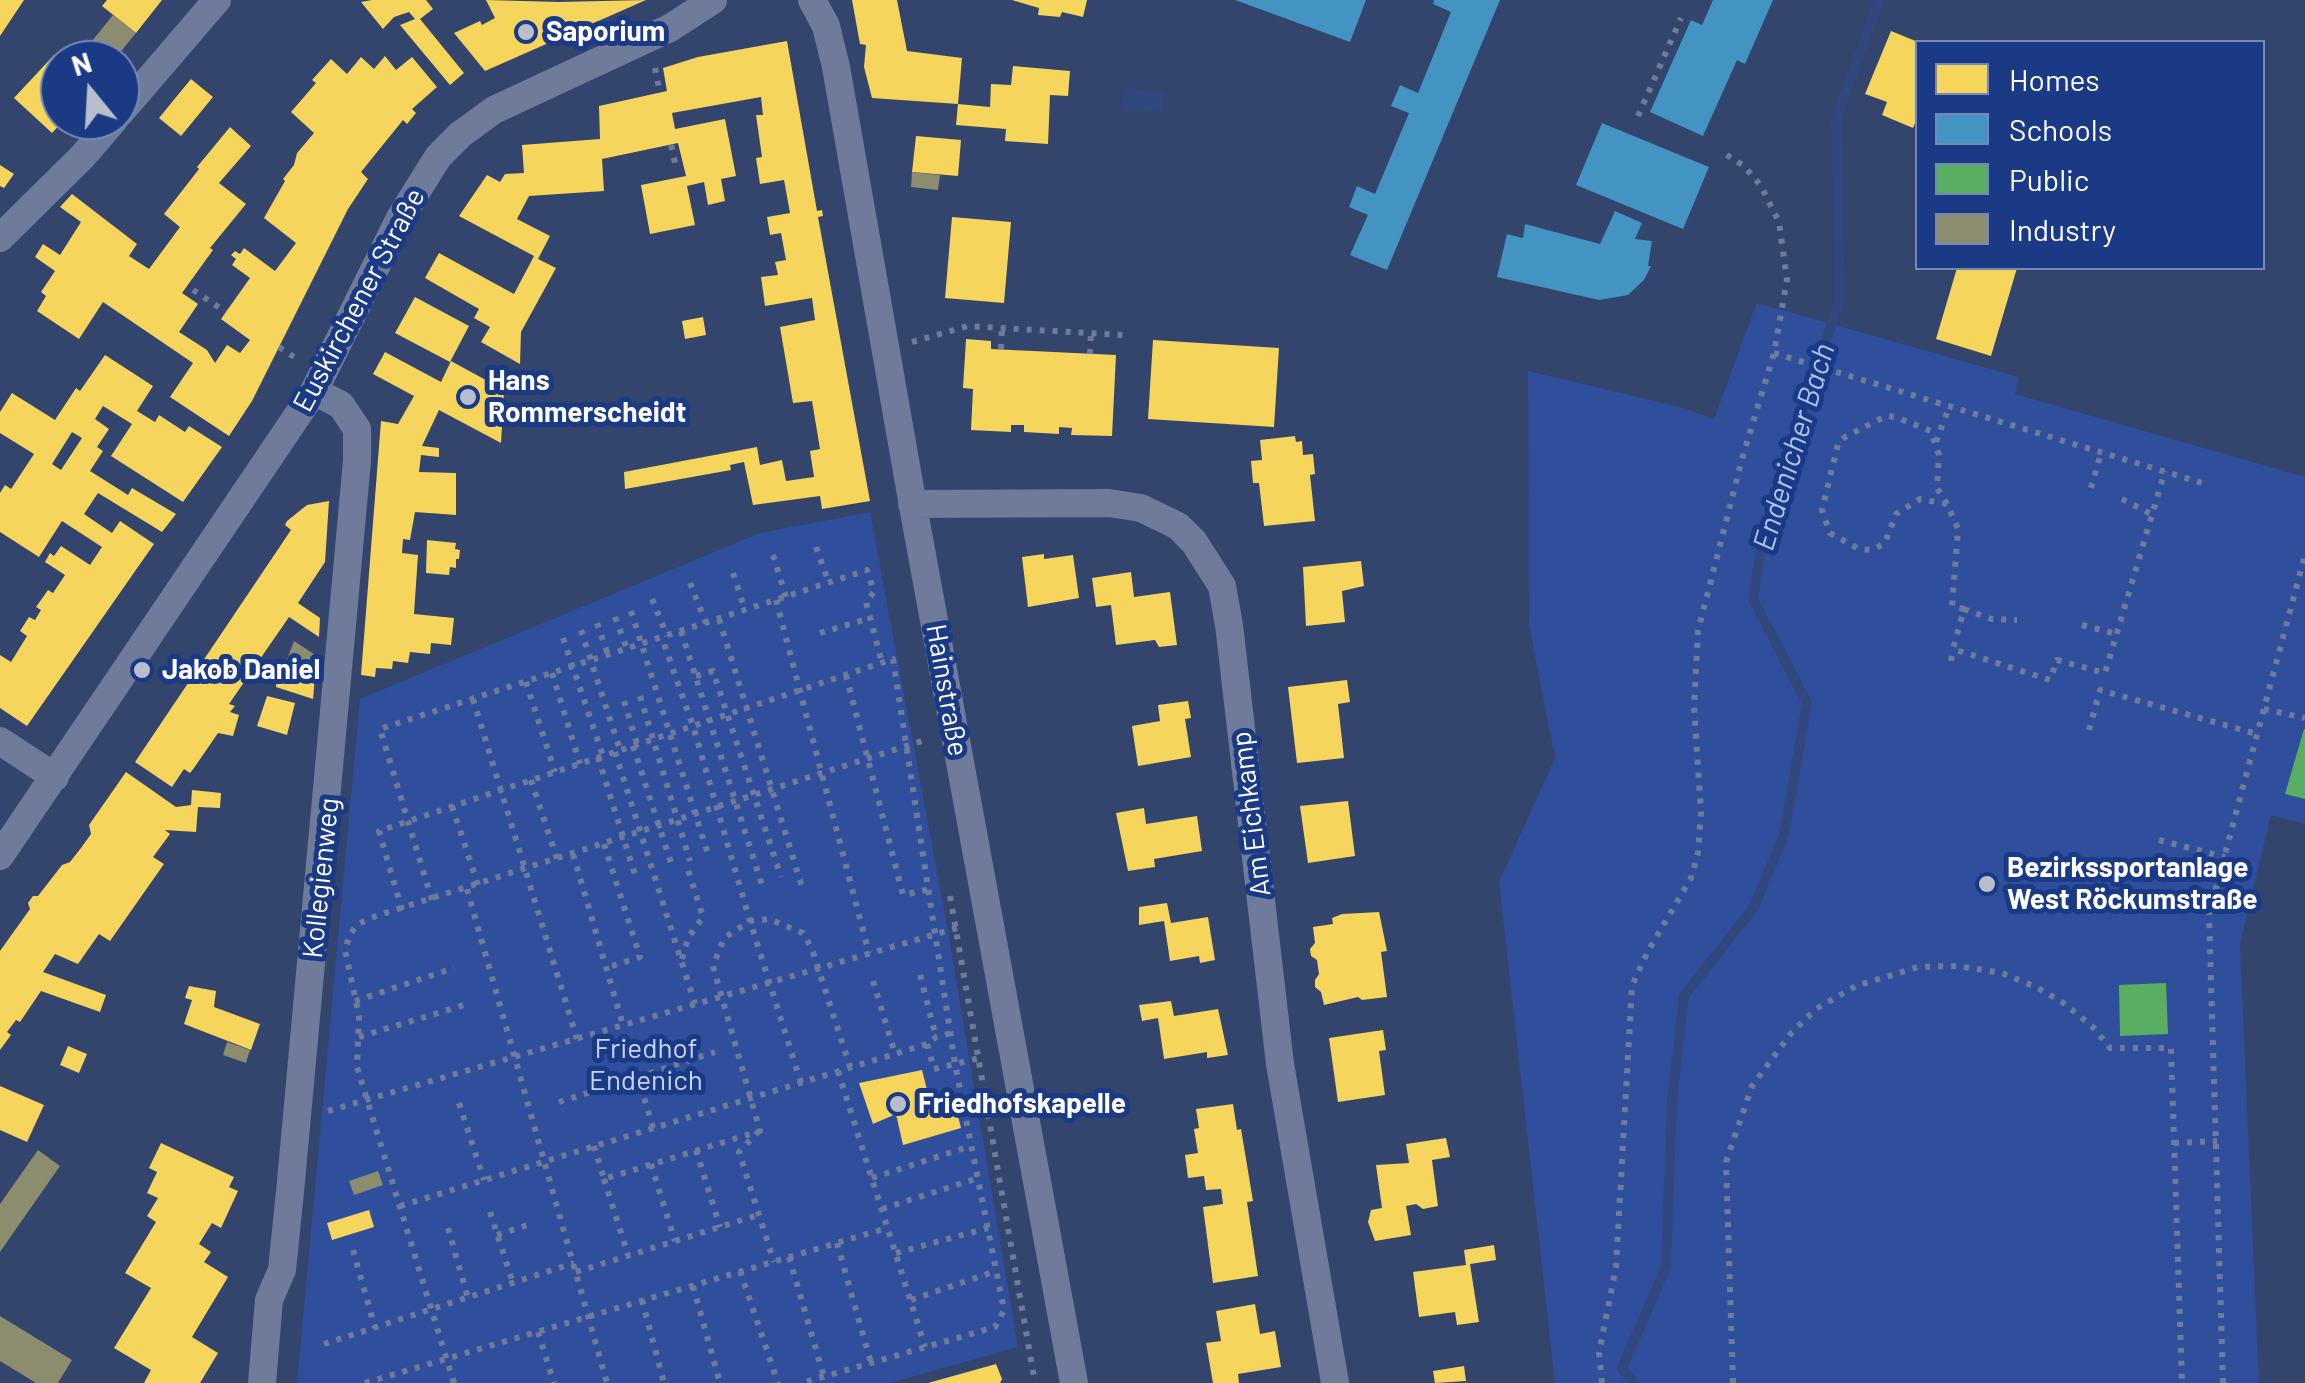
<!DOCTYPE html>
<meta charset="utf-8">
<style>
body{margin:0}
#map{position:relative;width:2305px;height:1383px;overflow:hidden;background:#33446d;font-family:Barlow,sans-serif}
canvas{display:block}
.legend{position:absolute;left:1915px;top:40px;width:350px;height:230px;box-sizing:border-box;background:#1b3a85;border:2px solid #7689b6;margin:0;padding:12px 18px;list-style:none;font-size:30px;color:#fff}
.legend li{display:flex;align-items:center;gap:20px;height:50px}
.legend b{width:50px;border:2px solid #7689b6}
.north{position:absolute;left:40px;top:40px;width:100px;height:100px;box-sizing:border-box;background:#1b3a85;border:2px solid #7689b6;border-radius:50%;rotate:342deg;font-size:28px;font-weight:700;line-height:40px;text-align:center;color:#fff}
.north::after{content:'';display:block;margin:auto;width:35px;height:45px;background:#b8becc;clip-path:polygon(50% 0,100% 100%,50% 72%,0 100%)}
</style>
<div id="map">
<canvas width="2305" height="1383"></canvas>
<ul class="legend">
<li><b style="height:28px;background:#f6d55c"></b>Homes</li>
<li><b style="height:28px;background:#4393c3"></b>Schools</li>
<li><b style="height:28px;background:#5aae61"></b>Public</li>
<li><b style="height:28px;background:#8c8c6e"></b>Industry</li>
</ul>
<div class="north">N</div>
</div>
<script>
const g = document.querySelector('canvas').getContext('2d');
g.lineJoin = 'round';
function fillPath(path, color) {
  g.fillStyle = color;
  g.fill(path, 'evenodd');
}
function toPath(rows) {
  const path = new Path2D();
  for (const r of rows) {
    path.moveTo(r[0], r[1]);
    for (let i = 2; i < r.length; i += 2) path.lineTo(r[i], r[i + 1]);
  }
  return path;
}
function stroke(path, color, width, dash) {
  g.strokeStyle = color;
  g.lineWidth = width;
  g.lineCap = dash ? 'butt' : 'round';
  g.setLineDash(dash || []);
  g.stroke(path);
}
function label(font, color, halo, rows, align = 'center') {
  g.font = font + ' Barlow,sans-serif';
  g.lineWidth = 10;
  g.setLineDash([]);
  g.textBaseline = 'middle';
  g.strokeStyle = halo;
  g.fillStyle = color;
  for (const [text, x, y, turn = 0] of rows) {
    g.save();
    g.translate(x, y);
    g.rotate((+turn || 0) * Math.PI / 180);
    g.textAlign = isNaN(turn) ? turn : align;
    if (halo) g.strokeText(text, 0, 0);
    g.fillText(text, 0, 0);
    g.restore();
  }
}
const green = toPath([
 [1757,303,2019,377,2015,394,2305,477,2305,824,2271,815,2240,944,2259,1383,1555,1383,1499,882,1555,758,1529,625,1528,371,1676,406,1714,419],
 [870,512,948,931,1018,1347,890,1383,297,1383,360,699,760,533]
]);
const water = toPath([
 [1124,89,1163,92,1162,112,1122,109]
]);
const homes = toPath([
 [0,0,24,0,0,36],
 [107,0,162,0,136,33,102,6],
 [372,0,426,0,433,9,420,19,464,73,450,85,400,25,415,19,409,12,394,17,383,29,361,2],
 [486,0,559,2,646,0,485,71,454,33,480,21,482,25,495,18],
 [852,0,897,0,907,51,962,58,958,104,990,107,991,84,1011,85,1013,66,1070,71,1068,96,1050,95,1048,144,1005,141,1006,129,956,125,958,104,872,98,864,67,866,45,860,44],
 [1012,0,1087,0,1083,17,1062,12,1060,17,1038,15,1039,8],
 [1891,31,1918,42,1918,116,1913,128,1882,115,1887,102,1865,94],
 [787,41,817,211,822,210,823,216,818,217,870,501,822,509,820,496,753,505,744,462,730,465,731,470,625,489,624,472,757,447,760,465,782,460,786,481,814,477,810,451,820,449,812,401,793,403,780,327,815,320,812,298,765,306,761,277,778,275,775,262,786,260,781,233,770,235,767,217,790,213,784,180,760,184,756,158,762,157,756,115,763,115,761,97,672,113,675,129,725,119,736,176,721,179,725,201,708,205,704,182,687,186,695,225,650,234,641,185,686,176,678,143,602,159,604,191,529,196,517,219,550,236,538,259,556,268,521,332,520,364,481,342,490,327,474,318,479,309,425,278,439,253,514,294,534,256,459,216,487,175,500,182,505,174,524,173,522,145,600,139,599,106,667,91,663,68,698,57],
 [54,55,60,60,60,120,64,120,52,133,14,98],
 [385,56,396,70,412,57,437,87,412,109,416,113,407,124,403,120,361,172,368,179,348,209,252,401,229,436,170,397,193,363,103,302,79,339,37,311,46,296,41,292,55,271,35,257,43,244,60,255,81,222,60,207,72,194,137,244,129,256,149,269,180,227,164,214,199,169,197,167,230,127,251,146,219,183,246,204,210,248,213,250,182,293,198,304,179,332,207,350,215,363,227,345,240,353,250,340,221,319,250,278,232,265,236,259,231,255,235,251,240,254,244,248,275,271,296,243,264,218,285,181,283,179,294,165,297,153,314,133,291,112,316,83,312,80,331,59,347,74,361,57,374,69],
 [191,79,213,97,181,136,159,118],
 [916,136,961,140,958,176,912,172],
 [0,165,14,174,4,188,0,186],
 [952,217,1011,222,1004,303,945,298],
 [1957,268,2017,268,1991,356,1936,339],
 [415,297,469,326,450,362,395,333],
 [703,317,706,335,685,339,682,321],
 [966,339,991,341,991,349,1116,355,1112,436,1071,435,1072,428,1059,427,1059,434,1024,432,1024,425,1011,425,1011,432,971,430,973,389,963,388],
 [1153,340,1279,348,1274,427,1148,419],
 [385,352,441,382,451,361,504,390,501,443,439,410,422,446,439,448,439,457,421,455,419,472,456,473,456,515,415,512,410,540,403,539,402,553,418,555,414,614,454,618,451,645,431,643,430,654,410,652,408,663,393,661,392,669,376,668,375,677,361,675,381,421,398,424,414,396,373,374],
 [105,355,153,386,137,411,155,422,159,415,185,432,189,426,222,447,183,502,111,456,132,424,103,406,95,419,109,429,97,447,103,451,90,471,128,495,132,488,176,514,162,532,98,493,84,514,112,533,120,521,154,544,27,726,0,708,0,655,11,662,27,636,20,631,29,617,35,620,41,610,36,607,48,590,53,593,65,575,45,562,50,553,54,556,61,546,90,565,102,547,62,521,39,557,0,532,0,493,5,485,11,489,34,454,0,433,0,412,12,393,55,420,76,388,80,391],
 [72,432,82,438,61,470,52,464],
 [1295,436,1296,442,1302,441,1303,455,1313,454,1315,474,1310,475,1315,521,1264,526,1259,483,1253,483,1251,461,1262,460,1260,440],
 [329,501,325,562,298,603,320,618,319,637,289,617,229,704,235,706,230,712,239,715,233,736,218,733,194,768,190,773,184,769,172,787,135,762,291,530,285,525,287,521,307,505],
 [427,540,456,543,455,549,460,550,459,559,456,559,456,568,450,567,449,575,426,573],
 [1044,554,1044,559,1073,555,1079,598,1028,607,1022,557],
 [1361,561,1364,586,1342,591,1345,622,1306,626,1303,567],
 [1131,572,1134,597,1170,592,1177,645,1159,647,1155,640,1116,645,1111,605,1096,607,1092,578],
 [287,663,315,677,313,699,276,687,277,678,284,680],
 [1347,680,1350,702,1338,704,1344,758,1297,763,1288,687],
 [267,696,295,703,287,735,257,726],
 [1188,701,1191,718,1185,719,1191,757,1138,766,1132,726,1160,721,1158,705],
 [126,772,176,807,191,805,192,790,221,793,220,808,198,807,196,832,165,830,170,834,153,857,164,864,110,941,99,934,78,964,55,954,43,972,106,995,100,1012,41,991,20,1022,16,1020,7,1032,11,1035,0,1050,0,951,30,909,28,903,33,896,38,896,62,865,70,862,81,848,91,834,89,825],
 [1348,801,1355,856,1308,863,1300,806],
 [1144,808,1146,824,1197,816,1202,851,1154,859,1155,867,1128,871,1116,813],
 [1167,903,1171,923,1208,917,1215,960,1200,963,1199,956,1170,961,1164,921,1139,925,1139,907],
 [1379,912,1387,951,1381,952,1387,997,1362,1000,1358,997,1324,1005,1321,992,1315,987,1315,980,1319,974,1317,960,1311,956,1310,949,1315,943,1313,927,1333,924,1332,918,1342,914],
 [189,986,216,991,214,1007,260,1024,251,1050,184,1024,192,1000,185,998],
 [1171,1001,1174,1016,1218,1009,1228,1055,1207,1058,1207,1052,1164,1059,1158,1018,1142,1021,1139,1005],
 [1383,1030,1386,1050,1379,1051,1385,1095,1338,1102,1329,1038],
 [68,1046,87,1054,79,1073,60,1065],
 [922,1070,933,1114,956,1108,961,1128,903,1145,896,1114,873,1124,859,1083],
 [0,1086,44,1105,27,1142,0,1130],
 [1233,1104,1237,1130,1241,1129,1253,1201,1247,1202,1258,1276,1213,1283,1203,1207,1223,1204,1221,1189,1206,1190,1204,1176,1188,1178,1185,1155,1198,1153,1194,1129,1199,1128,1196,1109],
 [1446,1138,1450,1157,1432,1160,1438,1206,1423,1209,1416,1204,1406,1206,1411,1235,1375,1241,1368,1222,1371,1210,1382,1208,1376,1165,1409,1163,1406,1144],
 [161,1143,234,1177,229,1187,238,1191,221,1228,212,1223,199,1244,211,1252,204,1262,228,1277,192,1337,218,1353,200,1383,144,1383,151,1370,114,1348,151,1288,125,1273,156,1222,147,1216,158,1198,147,1193,157,1172,149,1168],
 [369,1210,374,1227,332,1240,327,1223],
 [1494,1245,1496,1260,1470,1264,1479,1322,1457,1325,1455,1312,1419,1317,1413,1272,1466,1265,1464,1250],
 [1255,1304,1260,1334,1275,1331,1281,1367,1238,1374,1239,1383,1213,1383,1206,1343,1221,1341,1216,1311],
 [996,1364,1002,1379,1000,1383,928,1383],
 [1464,1366,1466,1381,1435,1383,1433,1371]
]);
const schools = toPath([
 [1235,0,1366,0,1350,42],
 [1434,0,1500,0,1387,270,1350,255,1368,215,1349,207,1357,186,1375,194,1409,113,1391,106,1400,85,1418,93,1451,12,1433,4],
 [1713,0,1773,0,1745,64,1737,60,1703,136,1650,112,1691,20,1702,25],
 [1602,123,1709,167,1683,229,1576,185],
 [1615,211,1642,223,1635,239,1652,241,1648,266,1651,266,1644,280,1628,295,1599,300,1497,277,1507,234,1523,238,1525,224,1600,244]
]);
const public = toPath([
 [2304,729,2305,729,2305,799,2285,794],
 [2166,983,2168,1034,2120,1036,2119,985]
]);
const industry = toPath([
 [113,15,136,33,114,60,96,60,84,51],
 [912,172,940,175,938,190,911,187],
 [294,641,314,654,311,674,286,662],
 [227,1042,250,1050,246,1063,223,1055],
 [38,1150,60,1166,0,1252,0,1204],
 [378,1171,383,1185,354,1195,349,1181],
 [0,1316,72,1360,58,1383,36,1383,0,1361]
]);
const stream = toPath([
 [1634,1383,1622,1368,1666,1267,1672,1100,1684,996,1754,907,1784,835,1807,703,1753,599,1763,535,1840,298,1836,120,1879,0]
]);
const path = toPath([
 [655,68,660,93],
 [1638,116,1681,18],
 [671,145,675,163],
 [193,290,226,312],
 [912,342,968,326,1123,335],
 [279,347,300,361],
 [1001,349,1002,328],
 [1774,353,2209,485],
 [1090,354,1091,333],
 [1936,442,1949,407],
 [2091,488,2101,453],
 [2122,499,2153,515],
 [1947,504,1920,499,1896,514,1885,543,1872,550,1859,549,1830,533,1822,510,1838,444,1845,437,1886,416,1896,417,1931,431,1939,455,1937,488,1947,504,1958,529,1952,606,1964,609,1953,649,2050,680,2057,660,2105,673,2165,471],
 [816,547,829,583],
 [773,555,786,597],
 [733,573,745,610],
 [690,583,706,623],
 [652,599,667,636],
 [776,600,869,953],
 [1964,609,1991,619,2017,620],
 [631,611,708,854],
 [615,617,627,649],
 [719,619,803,890],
 [597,623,608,655],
 [2082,625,2117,634],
 [581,630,620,750],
 [681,631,762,885],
 [820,633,870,618],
 [563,638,603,756],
 [1951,661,1953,649],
 [552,673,580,764],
 [846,675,903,895,930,889],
 [696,676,713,671,781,877],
 [526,682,555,772],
 [640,696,690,861],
 [473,699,577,1039],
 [624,701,637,744],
 [2264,709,2305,718],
 [2089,730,2100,690,2257,734],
 [633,746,672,866],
 [615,752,695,1004],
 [598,757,636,878],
 [531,780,557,859],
 [452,806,478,885],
 [2159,840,2225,857],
 [604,844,640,957,606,968],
 [573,854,623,1025],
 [467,889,607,1383],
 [950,896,1035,1383],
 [432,900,380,729,867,570,874,592,866,602,882,663],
 [402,910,379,831,893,659,955,1064,1004,1310,995,1327,802,1383],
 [682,959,688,938,703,917,688,870],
 [920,975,936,1037],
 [873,981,895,1054],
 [355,1001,454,968],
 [359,1037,464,1005],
 [927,1044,934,1069,980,1058],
 [838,1071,925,1347],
 [801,1083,750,921,769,919,803,933,812,949,850,1067],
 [559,1102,638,1077],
 [459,1103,484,1180],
 [328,1111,964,926],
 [653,1128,638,1077,715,1052],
 [759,1131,739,1152,774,1262],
 [2174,1143,2217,1141],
 [594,1146,604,1179,760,1131,713,966,724,938,750,921,693,726,662,638],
 [696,1150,720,1227],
 [651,1164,675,1241],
 [872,1178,971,1146],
 [604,1179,628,1255],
 [400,1206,927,1044,936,1037,951,1033],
 [882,1209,978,1178],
 [490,1212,513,1283],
 [448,1228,468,1298],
 [497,1235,531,1224],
 [837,1243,871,1363],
 [353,1250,375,1328],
 [896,1253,988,1228],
 [789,1257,824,1377],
 [740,1271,778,1383],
 [576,1272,758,1215],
 [693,1286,720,1383],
 [642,1300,664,1383],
 [911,1300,996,1271],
 [538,1332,554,1383],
 [324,1344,574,1263],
 [365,1383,887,1228],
 [454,1383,357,1067,359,1016,345,950,350,934,358,924,376,916,922,741],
 [1602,1383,1599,1353,1616,1267,1632,986,1647,953,1691,878,1698,853,1701,812,1694,707,1698,631,1742,459,1774,353,1787,280,1779,222,1761,186,1744,166,1721,151],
 [1733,1383,1726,1162,1752,1086,1792,1032,1816,1009,1856,986,1918,967,1958,966,2002,973,2036,987,2062,1002,2092,1026,2110,1048,2171,1048,2182,1383],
 [2223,1383,2209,914,2305,555]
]);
const minor = toPath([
 [812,0,826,26,836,67,915,517,1074,1383],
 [120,113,217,0],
 [0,238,82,157,114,120],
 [912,504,1109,503,1141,508,1178,526,1194,542,1222,586,1229,625,1280,1064,1335,1383],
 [0,741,55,777],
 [0,856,314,391,400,218,438,157,461,134,494,110,670,28,713,0],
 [262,1383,269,1300,282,1270,290,1192,357,461,357,429,341,405,314,391]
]);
const markers = [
 [526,32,10,"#b8becc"],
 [468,397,10,"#b8becc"],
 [142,670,10,"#b8becc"],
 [1987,884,10,"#b8becc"],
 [898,1104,10,"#b8becc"]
];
const poiNames = [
 ["Saporium",546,32],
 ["Hans",488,381],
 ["Rommerscheidt",488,413],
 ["Jakob Daniel",162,670],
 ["Bezirkssportanlage",2007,868],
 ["West Röckumstraße",2007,900],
 ["Friedhofskapelle",918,1104]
];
const streetNames = [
 ["Euskirchener Straße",359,300,-62],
 ["Hainstraße",947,690,80],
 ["Am Eichkamp",1251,814,-97],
 ["Kollegienweg",321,878,-84]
];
const parkNames = [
 ["Friedhof",646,1049],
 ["Endenich",646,1081]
];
const waterNames = [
 ["Endenicher Bach",1794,447,-73]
];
fillPath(green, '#2f4f9c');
fillPath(water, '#31487e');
fillPath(homes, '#f6d55c');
fillPath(schools, '#4393c3');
fillPath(public, '#5aae61');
fillPath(industry, '#8c8c6e');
stroke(stream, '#31487e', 10);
stroke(path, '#6f7b9b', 6, [5, 8]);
stroke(minor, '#6f7b9b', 28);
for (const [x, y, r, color] of markers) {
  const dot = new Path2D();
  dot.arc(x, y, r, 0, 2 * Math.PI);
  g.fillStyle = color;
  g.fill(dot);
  stroke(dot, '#1b3a85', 4);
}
label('bold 28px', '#fff', '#1b3a85', poiNames, 'left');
label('28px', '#fff', '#1b3a85', streetNames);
label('28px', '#c7d6f8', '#1b3a85', parkNames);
label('italic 30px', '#aec3f3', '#1b3a85', waterNames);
</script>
